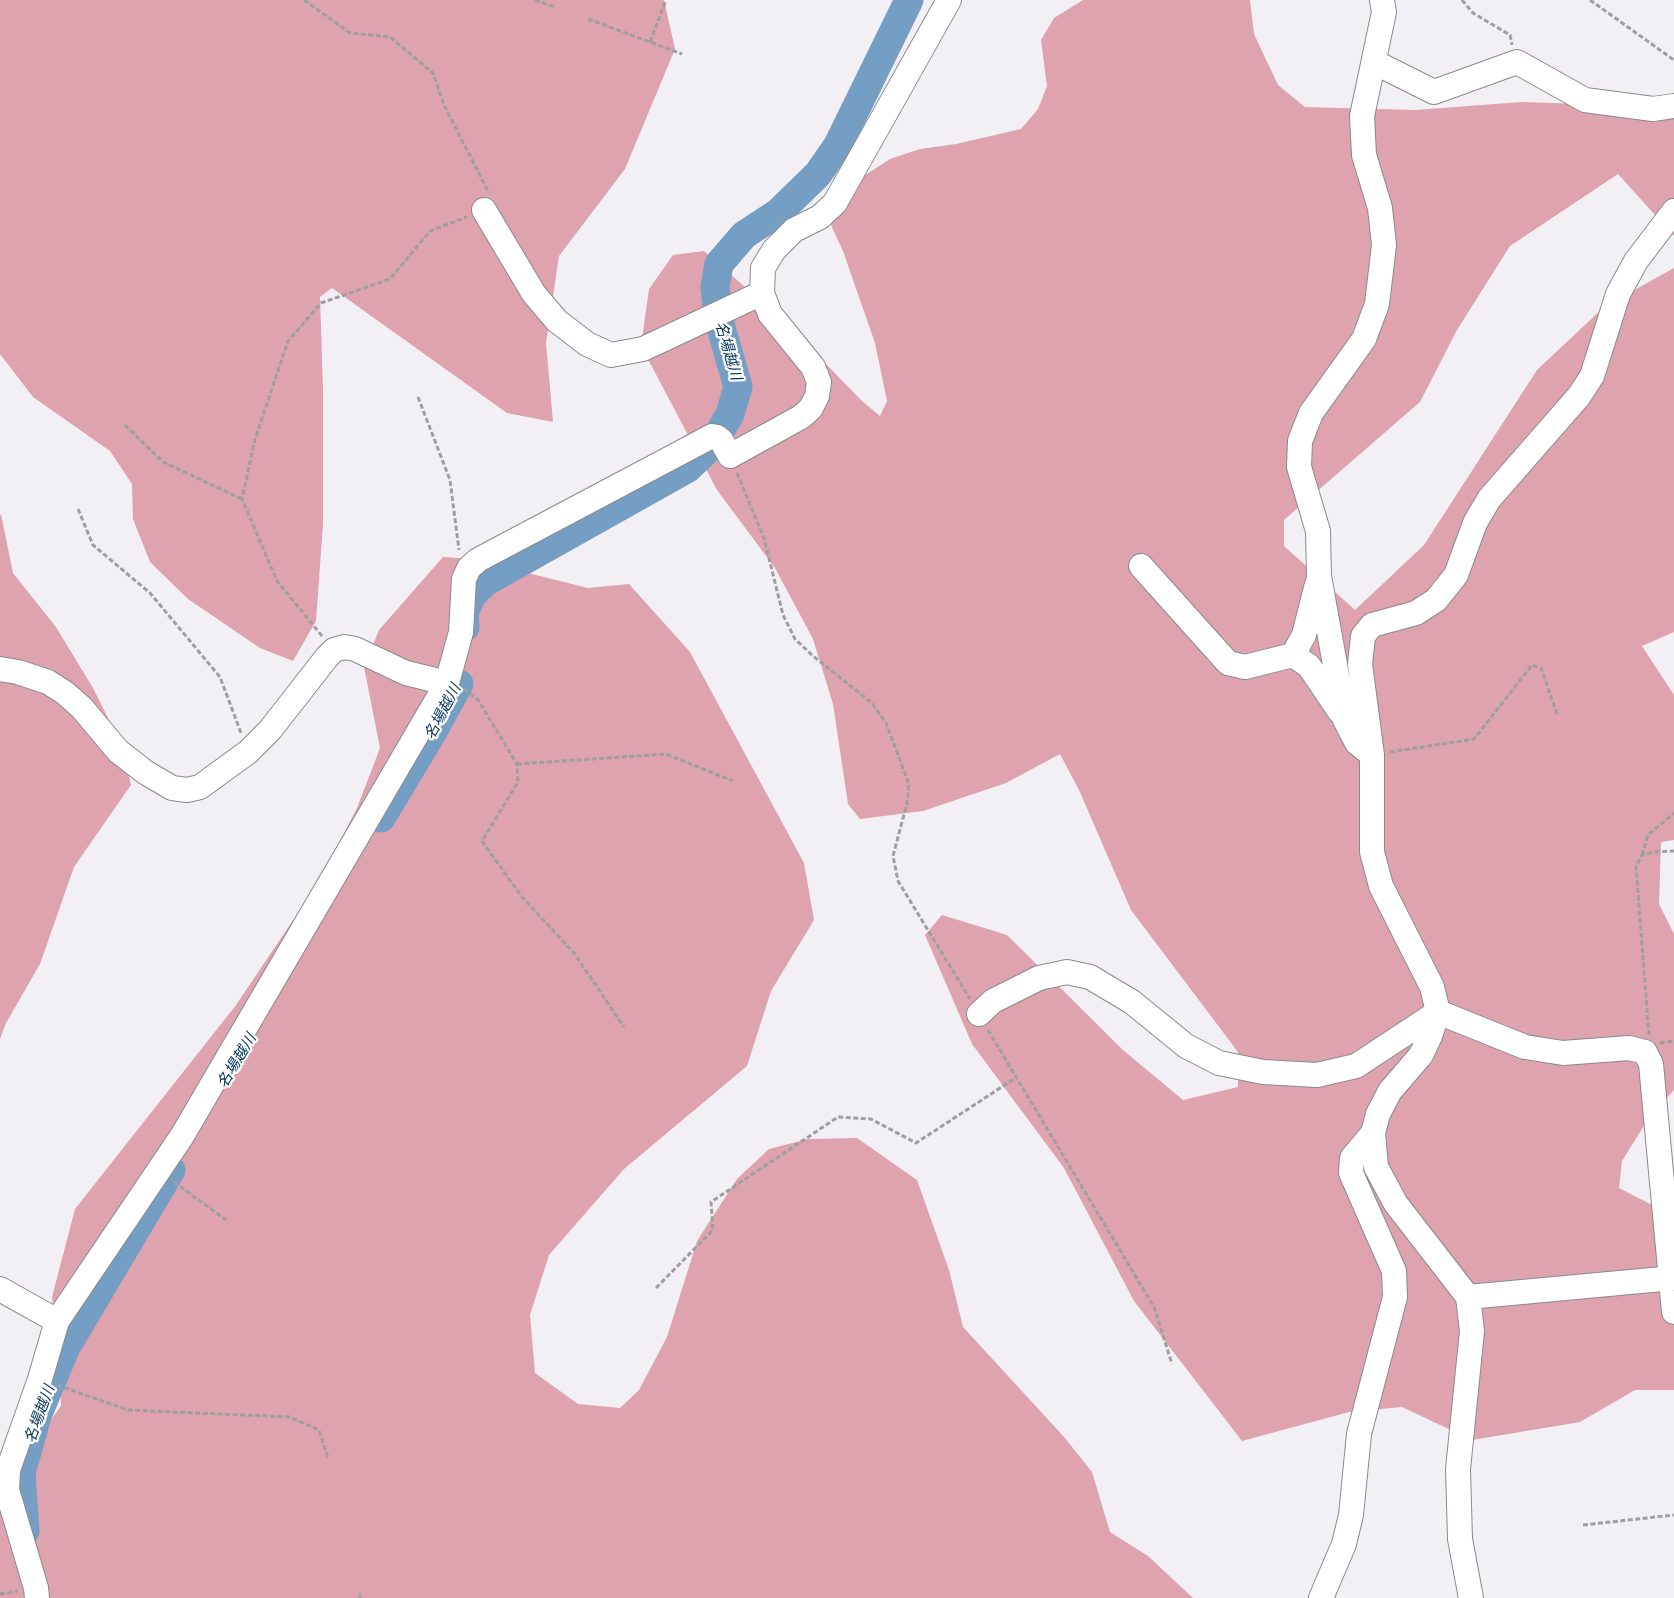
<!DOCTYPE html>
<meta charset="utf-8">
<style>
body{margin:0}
canvas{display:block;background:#f2f0f4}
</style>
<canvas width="1674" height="1598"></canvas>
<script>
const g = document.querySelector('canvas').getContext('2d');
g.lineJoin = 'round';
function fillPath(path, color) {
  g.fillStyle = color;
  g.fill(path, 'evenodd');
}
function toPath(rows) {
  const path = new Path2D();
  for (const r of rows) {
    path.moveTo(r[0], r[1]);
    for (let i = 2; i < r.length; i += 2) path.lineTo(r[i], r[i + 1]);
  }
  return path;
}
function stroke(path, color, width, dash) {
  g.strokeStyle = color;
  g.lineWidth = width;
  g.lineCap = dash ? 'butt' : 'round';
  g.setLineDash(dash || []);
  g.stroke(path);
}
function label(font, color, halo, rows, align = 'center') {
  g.font = font + ' "IBM Plex Sans","Noto Sans JP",sans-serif';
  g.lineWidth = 4.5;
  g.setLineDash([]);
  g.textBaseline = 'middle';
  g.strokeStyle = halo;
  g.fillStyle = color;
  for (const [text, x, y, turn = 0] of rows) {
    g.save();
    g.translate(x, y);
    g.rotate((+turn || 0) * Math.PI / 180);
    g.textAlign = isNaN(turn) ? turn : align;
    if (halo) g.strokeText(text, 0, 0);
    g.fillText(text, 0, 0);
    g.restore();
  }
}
const forest = toPath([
 [0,0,664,0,675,49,625,169,559,256,546,343,553,422,507,413,332,288,320,297,323,388,323,524,316,621,293,661,260,648,188,599,150,562,133,519,132,484,110,451,33,397,0,354],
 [1083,0,1250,0,1254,34,1278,85,1305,107,1416,110,1521,102,1649,106,1674,113,1674,236,1618,174,1510,246,1457,330,1420,402,1284,520,1284,546,1355,610,1424,545,1537,370,1604,307,1674,268,1674,632,1642,646,1674,695,1674,840,1661,842,1659,904,1674,934,1674,1090,1652,1113,1622,1161,1619,1188,1650,1204,1674,1193,1674,1390,1635,1390,1580,1422,1472,1440,1402,1407,1349,1412,1242,1441,1134,1301,1064,1168,972,1044,925,935,942,915,1007,935,1123,1050,1183,1100,1238,1087,1238,1052,1131,910,1079,790,1060,754,1006,783,923,811,860,819,848,804,833,704,813,639,775,568,717,490,641,346,649,289,673,255,704,251,786,323,863,402,880,416,887,401,875,343,843,251,830,223,847,187,890,159,920,149,956,144,1021,129,1038,109,1047,86,1041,40,1054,18],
 [1,514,13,573,56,627,93,688,123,748,131,785,74,867,40,964,6,1023,0,1039,0,516],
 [443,557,472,559,588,588,629,584,690,652,804,863,814,920,771,991,747,1066,624,1169,549,1255,530,1315,535,1373,578,1404,620,1408,639,1390,667,1337,697,1241,737,1179,769,1149,808,1139,857,1138,917,1180,949,1270,963,1327,1065,1438,1092,1472,1110,1532,1148,1556,1193,1598,0,1598,0,1486,13,1473,61,1406,59,1363,52,1297,75,1209,236,1005,318,883,357,808,380,748,364,667,379,630]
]);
const river = toPath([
 [465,627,464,613,472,595,485,582,688,468,712,445,730,414,738,387,718,317,715,287,719,264,744,235,779,212,818,174,838,145,909,0],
 [381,818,432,733,459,684],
 [25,1531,21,1473,37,1416,66,1347,171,1170]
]);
const path = toPath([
 [304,0,350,33,390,37,433,73,444,105,489,193],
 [535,0,555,7],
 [1462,0,1473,13,1510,35,1512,45],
 [1590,0,1674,60],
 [588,19,682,54],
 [650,42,666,0],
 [418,397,450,480,459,550],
 [125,425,163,462,242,499],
 [737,473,764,538,783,615,795,639,813,656,872,703,886,723,909,784,907,803,893,856,898,881,970,999],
 [78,509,93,545,150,593,220,677,241,733],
 [322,636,277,581,242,499,255,439,288,341,321,303,390,279,430,231,467,217],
 [464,689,478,700,517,764,518,782,482,841,522,897,574,953,624,1027],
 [1390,752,1474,739,1532,665,1541,668,1557,714],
 [517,764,666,754,733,781],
 [1642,855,1648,835,1674,813],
 [988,1030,1154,1307,1172,1364],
 [1649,1035,1636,866,1642,855,1655,852,1674,851],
 [1660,1043,1674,1041],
 [174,1182,226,1220],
 [656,1288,713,1230,711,1202,838,1117,871,1119,916,1143,1017,1077],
 [57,1385,128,1410,289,1417,319,1430,328,1458],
 [1583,1525,1674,1515],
 [0,1594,18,1591],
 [360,1598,360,1591]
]);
const minor = toPath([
 [1374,62,1434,92,1517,62,1585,100,1653,109,1674,106],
 [484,210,534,294,557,321,587,344,611,355,643,349,762,293],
 [1141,566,1228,663,1245,667,1293,655,1309,666,1340,712],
 [1293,655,1304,635,1317,584],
 [0,669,18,672,48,682,65,693,82,708,118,751,145,772,172,788,187,790,200,787,248,752,270,730,327,657,334,650,344,647,355,649,406,673,447,683],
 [1372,755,1357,743,1345,720,1319,576,1318,531,1299,467,1300,441,1311,413,1364,339,1377,304,1384,245,1380,208,1364,155,1362,116,1384,12,1382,0],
 [1438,1012,1525,1047,1563,1053,1629,1048,1645,1052,1651,1064,1674,1312],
 [979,1014,993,1001,1039,978,1067,972,1090,977,1132,1002,1186,1046,1219,1063,1263,1072,1317,1075,1356,1066,1438,1012],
 [0,1289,57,1321],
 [1468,1297,1674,1278],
 [37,1598,36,1588,7,1490,8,1470,40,1379,57,1321,182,1136,447,683,461,632,464,579,469,568,478,560,712,436,717,437,721,440,730,456,801,417,811,408,817,396,819,382,813,367,770,314,762,293,763,268,774,250,794,230,820,217,835,203,949,0],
 [1321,1598,1344,1544,1351,1515,1359,1434,1395,1297,1394,1271,1351,1173,1352,1158,1373,1133],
 [1471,1598,1460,1539,1458,1469,1472,1331,1468,1297,1396,1204,1376,1167,1373,1133,1378,1114,1390,1091,1421,1055,1430,1036,1438,1012,1432,987,1381,886,1372,852,1372,755,1360,664,1363,636,1372,625,1416,613,1436,600,1456,575,1475,523,1489,499,1579,396,1592,376,1618,294,1636,261,1674,211]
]);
const waterNames = [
 ["名場越川",728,351,74],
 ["名場越川",443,712,-62],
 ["名場越川",237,1061,-59],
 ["名場越川",40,1414,-70]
];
fillPath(forest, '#dea3af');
stroke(river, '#749ec4', 29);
stroke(minor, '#8a898c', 26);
stroke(path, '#9f9ea0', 3, [5, 2.5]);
stroke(minor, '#fff', 24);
label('italic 15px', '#003458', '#fffeff', waterNames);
</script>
